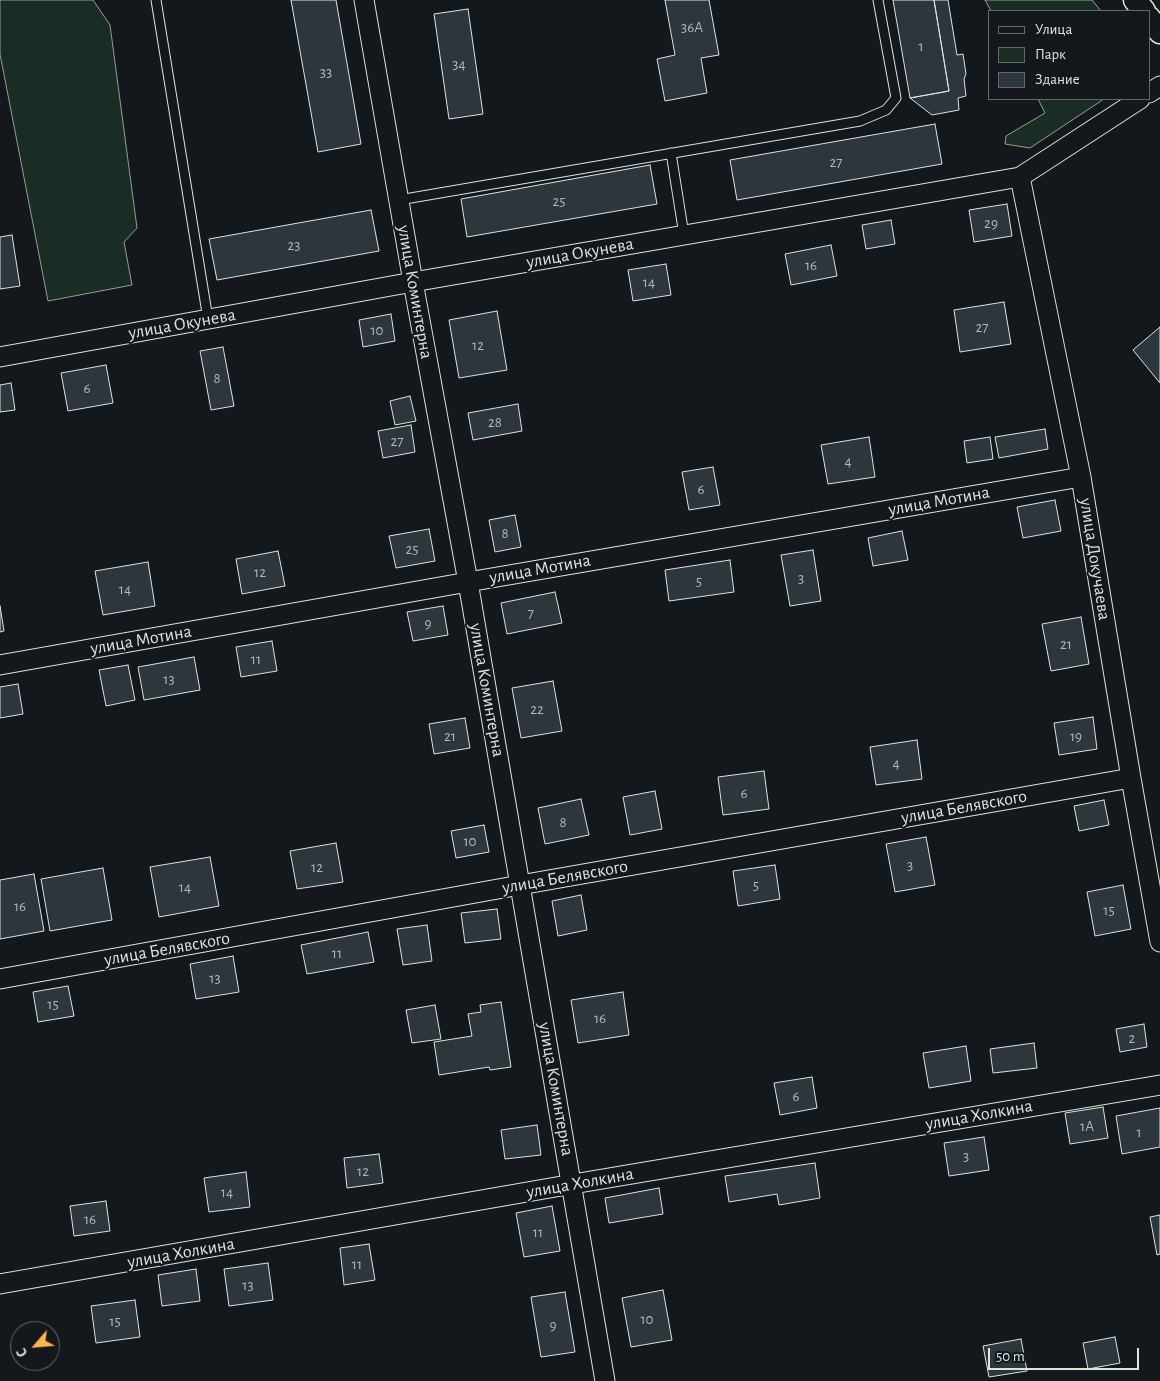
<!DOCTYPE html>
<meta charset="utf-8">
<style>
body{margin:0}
#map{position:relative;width:1160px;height:1381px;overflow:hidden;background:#14181c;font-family:"Alegreya Sans",sans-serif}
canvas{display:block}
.legend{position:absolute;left:988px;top:10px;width:162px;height:90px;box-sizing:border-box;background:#14181c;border:1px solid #626a69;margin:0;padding:6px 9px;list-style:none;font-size:15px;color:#d8e6dc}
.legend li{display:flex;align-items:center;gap:10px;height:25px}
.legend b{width:25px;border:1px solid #626a69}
.north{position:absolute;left:10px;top:1321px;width:50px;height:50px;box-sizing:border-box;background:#14181c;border:1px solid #626a69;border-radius:50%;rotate:243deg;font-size:14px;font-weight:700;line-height:20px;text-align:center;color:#d8e6dc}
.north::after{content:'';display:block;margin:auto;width:18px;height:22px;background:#ffb74d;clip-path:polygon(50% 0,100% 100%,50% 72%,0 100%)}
.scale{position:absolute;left:988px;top:1348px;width:151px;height:22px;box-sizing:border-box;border:2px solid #d8e6dc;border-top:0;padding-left:6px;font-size:15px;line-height:18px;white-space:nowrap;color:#d8e6dc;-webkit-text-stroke:4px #14181c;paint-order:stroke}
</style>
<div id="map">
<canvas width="1160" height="1381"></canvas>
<ul class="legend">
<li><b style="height:6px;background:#14181c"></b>Улица</li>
<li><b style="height:14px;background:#1a2d24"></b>Парк</li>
<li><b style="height:14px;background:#2c363c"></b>Здание</li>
</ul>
<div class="north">С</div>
<div class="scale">50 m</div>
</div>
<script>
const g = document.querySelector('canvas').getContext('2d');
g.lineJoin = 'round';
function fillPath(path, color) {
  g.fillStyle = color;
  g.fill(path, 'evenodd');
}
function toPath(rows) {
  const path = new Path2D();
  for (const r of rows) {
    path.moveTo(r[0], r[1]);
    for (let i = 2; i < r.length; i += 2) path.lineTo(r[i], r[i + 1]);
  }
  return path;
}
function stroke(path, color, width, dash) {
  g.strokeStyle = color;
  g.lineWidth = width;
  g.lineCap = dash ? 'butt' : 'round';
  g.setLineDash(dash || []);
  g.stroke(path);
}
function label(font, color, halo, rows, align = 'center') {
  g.font = font + ' "Alegreya Sans",sans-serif';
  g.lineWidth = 4;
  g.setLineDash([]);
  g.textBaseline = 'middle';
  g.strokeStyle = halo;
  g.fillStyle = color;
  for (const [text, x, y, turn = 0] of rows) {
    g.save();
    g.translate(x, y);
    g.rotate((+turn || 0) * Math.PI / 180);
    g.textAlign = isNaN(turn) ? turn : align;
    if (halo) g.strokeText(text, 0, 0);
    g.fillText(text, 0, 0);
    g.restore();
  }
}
const green = toPath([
 [0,0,93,0,110,25,137,228,124,242,132,285,48,301,0,54,0,0],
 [985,0,1092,0,1101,11,991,11,985,0],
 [1038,99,1104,99,1030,148,1005,144,1006,136,1045,113,1038,99]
]);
const building = toPath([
 [291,0,336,0,361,144,318,152,291,0],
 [665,0,709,0,719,55,701,58,707,93,665,101,657,59,675,55,665,0],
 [893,0,934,0,949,91,910,98,893,0],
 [934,0,948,0,957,55,963,54,966,74,964,79,966,96,958,98,959,110,932,115,910,98,949,91,934,0],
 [468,9,483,114,449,119,434,14,468,9],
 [935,124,942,164,737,200,730,160,935,124],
 [650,165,657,204,467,237,461,199,650,165],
 [1007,204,1012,236,974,242,969,210,1007,204],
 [371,210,379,251,217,280,209,239,371,210],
 [891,220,895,244,866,249,862,225,891,220],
 [12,235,20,286,0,289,0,237,12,235],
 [831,245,837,276,791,285,785,254,831,245],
 [666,264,671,295,633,301,628,270,666,264],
 [1004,302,1011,344,960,352,954,310,1004,302],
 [497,311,507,370,459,378,449,320,497,311],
 [391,314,395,341,363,347,359,320,391,314],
 [1160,327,1160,383,1133,350,1160,327],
 [223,347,234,406,211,410,200,351,223,347],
 [106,365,113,403,68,411,61,373,106,365],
 [11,383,15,410,0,412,0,385,11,383],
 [410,396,416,421,395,425,390,401,410,396],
 [518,404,522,431,473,440,468,413,518,404],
 [411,425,415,452,383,458,378,431,411,425],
 [1045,429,1048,449,999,458,995,437,1045,429],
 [869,437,875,477,828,484,821,445,869,437],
 [990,437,993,459,967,463,964,441,990,437],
 [713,467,720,505,689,510,682,472,713,467],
 [1055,500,1061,531,1023,538,1017,507,1055,500],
 [515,515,521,547,495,552,489,520,515,515],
 [429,529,435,561,396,568,389,536,429,529],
 [902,531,908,560,873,566,868,538,902,531],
 [813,550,821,601,790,606,781,555,813,550],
 [278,551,285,586,242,594,236,559,278,551],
 [730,560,734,592,669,601,665,570,730,560],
 [148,562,155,606,103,615,95,571,148,562],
 [555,592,562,623,507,634,501,603,555,592],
 [0,606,4,631,0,632,0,606],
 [443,606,448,635,413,641,407,612,443,606],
 [1081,617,1089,664,1051,671,1042,624,1081,617],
 [272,641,277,671,241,677,236,647,272,641],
 [194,657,200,690,144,700,138,667,194,657],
 [128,665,135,700,106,706,99,670,128,665],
 [553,681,562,731,521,738,512,688,553,681],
 [18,684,23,714,0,718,0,687,18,684],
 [1093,717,1097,749,1059,755,1054,723,1093,717],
 [465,718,470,748,434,754,429,724,465,718],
 [917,740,922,779,876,785,870,747,917,740],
 [764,771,769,809,723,815,718,777,764,771],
 [655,791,662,829,630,835,623,797,655,791],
 [581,799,589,835,545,844,538,808,581,799],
 [1104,800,1109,825,1079,831,1074,806,1104,800],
 [484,825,489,852,456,858,451,831,484,825],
 [926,837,935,885,895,892,886,844,926,837],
 [336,843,343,882,297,889,290,851,336,843],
 [210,857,219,906,159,917,150,867,210,857],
 [775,865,780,899,738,906,733,871,775,865],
 [103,868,112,920,50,931,41,879,103,868],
 [34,874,44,931,0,939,0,880,34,874],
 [1123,885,1131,929,1095,936,1087,892,1123,885],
 [581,895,587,930,558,936,552,901,581,895],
 [497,909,501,939,465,943,461,913,497,909],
 [427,925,432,961,403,965,397,929,427,925],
 [368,932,374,962,307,974,301,945,368,932],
 [233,956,239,992,196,999,190,964,233,956],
 [68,986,74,1016,38,1022,33,992,68,986],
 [623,992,629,1035,578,1043,571,1000,623,992],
 [501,1002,511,1067,490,1070,489,1067,439,1075,434,1042,472,1036,468,1014,481,1012,480,1005,501,1002],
 [435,1005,441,1039,412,1043,406,1010,435,1005],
 [1144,1024,1147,1047,1120,1052,1116,1029,1144,1024],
 [1034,1043,1037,1068,993,1073,990,1049,1034,1043],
 [966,1046,971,1081,929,1088,923,1053,966,1046],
 [812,1077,817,1108,780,1115,774,1083,812,1077],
 [1103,1107,1108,1138,1070,1144,1065,1113,1103,1107],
 [1160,1108,1160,1147,1122,1154,1116,1116,1160,1108],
 [537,1125,541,1155,505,1159,501,1130,537,1125],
 [984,1137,989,1170,949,1176,944,1143,984,1137],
 [379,1154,383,1183,347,1188,344,1158,379,1154],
 [815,1163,820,1198,779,1205,777,1194,729,1202,725,1176,815,1163],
 [246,1172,250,1207,209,1212,204,1178,246,1172],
 [659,1188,663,1214,609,1223,605,1198,659,1188],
 [106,1201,110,1231,74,1236,70,1206,106,1201],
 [552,1206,560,1251,524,1257,516,1213,552,1206],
 [1160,1215,1160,1254,1157,1255,1150,1217,1160,1215],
 [369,1244,375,1280,344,1285,340,1248,369,1244],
 [268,1263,273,1300,229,1306,224,1269,268,1263],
 [196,1269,200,1301,162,1306,158,1275,196,1269],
 [663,1290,672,1340,631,1347,622,1298,663,1290],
 [565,1292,575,1352,541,1357,531,1297,565,1292],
 [135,1300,140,1337,96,1343,91,1306,135,1300],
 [1115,1337,1120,1363,1088,1369,1083,1343,1115,1337],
 [1021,1339,1027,1371,989,1377,983,1346,1021,1339]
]);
const service = toPath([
 [156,0,208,319],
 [671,153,684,235],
 [399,200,860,121,886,110,896,98,878,0]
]);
const minor = toPath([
 [364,0,413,282,468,582,605,1381],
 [1149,93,1160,86],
 [1020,177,1081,477,1131,778,1160,942],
 [0,357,413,282,1020,177,1140,99],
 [0,665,468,582,1081,477],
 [0,979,520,885,1131,778],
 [0,1284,573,1184,1160,1085]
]);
const tertiary = toPath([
 [1135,0,1144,11],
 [1149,18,1160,32]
]);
const numberNames = [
 ["36А",692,27],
 ["1",921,46],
 ["34",459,64],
 ["33",326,72],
 ["27",836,162],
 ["25",559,201],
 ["29",991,223],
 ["23",294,245],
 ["16",811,265],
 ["14",649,282],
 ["27",982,327],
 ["10",377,330],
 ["12",478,345],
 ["8",217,378],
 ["6",87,388],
 ["28",495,422],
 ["27",397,441],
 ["4",848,461],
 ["6",701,489],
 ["8",505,533],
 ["25",412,549],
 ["12",260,572],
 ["3",801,578],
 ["5",699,581],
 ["14",125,589],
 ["7",531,613],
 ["9",428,623],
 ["21",1066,644],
 ["11",256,659],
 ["13",169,679],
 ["22",537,709],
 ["21",450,736],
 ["19",1076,736],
 ["4",896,763],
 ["6",744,793],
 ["8",563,822],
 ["10",470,841],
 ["3",910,865],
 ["12",317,867],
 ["5",756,885],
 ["14",185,887],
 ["16",20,906],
 ["15",1109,910],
 ["11",337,953],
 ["13",215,978],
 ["15",53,1004],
 ["16",600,1018],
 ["2",1132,1038],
 ["6",796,1096],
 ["1А",1087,1126],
 ["1",1139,1132],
 ["3",966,1156],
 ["12",363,1171],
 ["14",227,1192],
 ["16",90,1219],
 ["11",538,1232],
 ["11",357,1264],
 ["13",248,1285],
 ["10",647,1319],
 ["15",115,1321],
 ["9",553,1325]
];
const streetNames = [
 ["улица Окунева",580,253,-10],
 ["улица Коминтерна",415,292,80],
 ["улица Окунева",182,324,-10],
 ["улица Мотина",939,501,-10],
 ["улица Докучаева",1095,559,81],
 ["улица Мотина",540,569,-10],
 ["улица Мотина",141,640,-10],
 ["улица Коминтерна",487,690,80],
 ["улица Белявского",964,807,-10],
 ["улица Белявского",565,877,-10],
 ["улица Белявского",167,949,-10],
 ["улица Коминтерна",556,1089,80],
 ["улица Холкина",979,1115,-10],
 ["улица Холкина",580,1183,-10],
 ["улица Холкина",181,1253,-10]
];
fillPath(green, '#1a2d24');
stroke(green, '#939e99', 1);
fillPath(building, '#2c363c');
stroke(building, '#d8e6dc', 1);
stroke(service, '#d8e6dc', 11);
stroke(minor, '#d8e6dc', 21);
stroke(tertiary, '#d8e6dc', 25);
stroke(service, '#14181c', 9);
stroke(minor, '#14181c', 19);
stroke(tertiary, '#14181c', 22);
label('15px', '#adbab4', null, numberNames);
label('18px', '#d8e6dc', '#14181c', streetNames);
</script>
